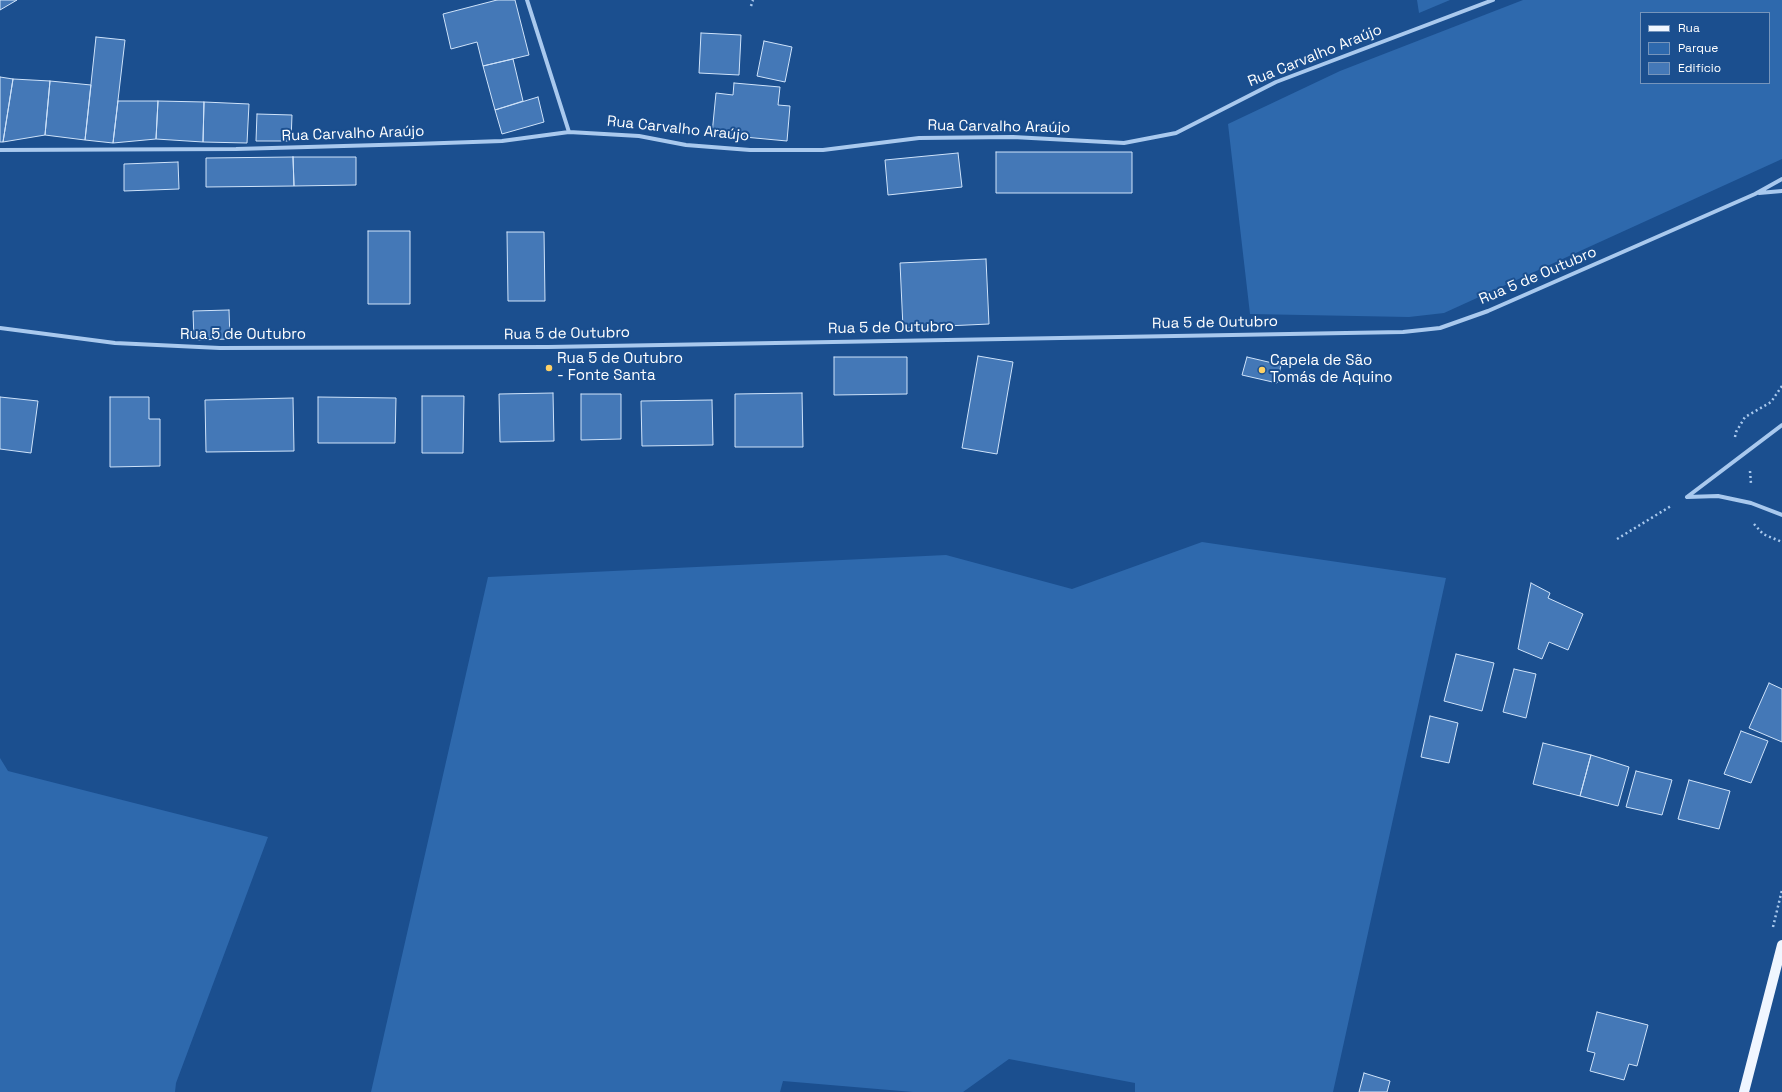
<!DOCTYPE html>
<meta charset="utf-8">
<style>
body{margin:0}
#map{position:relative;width:1782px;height:1092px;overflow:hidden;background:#1b4f8f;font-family:"Space Grotesk",sans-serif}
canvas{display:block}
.legend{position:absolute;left:1640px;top:12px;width:130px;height:72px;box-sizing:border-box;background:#1b4f8f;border:1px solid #7695bc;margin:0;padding:5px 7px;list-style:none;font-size:12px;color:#fff}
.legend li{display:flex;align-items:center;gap:8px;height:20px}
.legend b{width:20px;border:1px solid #7695bc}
</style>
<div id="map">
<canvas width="1782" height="1092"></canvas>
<ul class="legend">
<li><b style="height:5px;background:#f0f6ff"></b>Rua</li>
<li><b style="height:11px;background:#2e69ad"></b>Parque</li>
<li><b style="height:11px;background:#4478b7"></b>Edifício</li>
</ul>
</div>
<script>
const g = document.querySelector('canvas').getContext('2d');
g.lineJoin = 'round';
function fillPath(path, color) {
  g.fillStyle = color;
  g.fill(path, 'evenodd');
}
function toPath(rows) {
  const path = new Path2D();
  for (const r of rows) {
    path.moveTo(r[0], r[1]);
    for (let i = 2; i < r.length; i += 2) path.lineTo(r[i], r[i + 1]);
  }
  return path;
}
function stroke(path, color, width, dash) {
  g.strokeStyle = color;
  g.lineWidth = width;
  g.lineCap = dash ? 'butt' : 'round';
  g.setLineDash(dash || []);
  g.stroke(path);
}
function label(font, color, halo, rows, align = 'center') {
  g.font = font + ' "Space Grotesk",sans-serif';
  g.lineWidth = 4;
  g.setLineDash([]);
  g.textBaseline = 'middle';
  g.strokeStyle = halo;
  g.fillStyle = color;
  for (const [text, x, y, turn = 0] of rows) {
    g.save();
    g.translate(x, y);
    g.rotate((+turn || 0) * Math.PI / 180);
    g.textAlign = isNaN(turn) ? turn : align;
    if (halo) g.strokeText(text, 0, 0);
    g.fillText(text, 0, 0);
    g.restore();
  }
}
const green = toPath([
 [1417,0,1450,0,1419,13],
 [1523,0,1782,0,1782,159,1444,313,1409,317,1250,314,1228,124,1340,71],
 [1641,13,1769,13,1769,83,1641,83],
 [1202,542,1446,578,1333,1092,1135,1092,1135,1083,1009,1059,963,1092,913,1092,783,1081,780,1092,371,1092,488,577,946,555,1072,589],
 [0,758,8,771,268,837,176,1083,175,1092,0,1092]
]);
const building = toPath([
 [0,0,17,0,0,10,0,0],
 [497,0,515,0,529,55,483,66,477,42,451,49,443,14,497,0],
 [701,33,741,35,739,75,699,73,701,33],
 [96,37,125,40,113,143,85,140,96,37],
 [764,41,792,47,785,82,757,76,764,41],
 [513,59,523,101,495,110,483,66,513,59],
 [0,77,13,79,3,142,0,142,0,77],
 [13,79,50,81,45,135,3,142,13,79],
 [50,81,91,85,85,140,45,135,50,81],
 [734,83,780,87,778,105,790,106,787,141,712,134,716,93,733,95,734,83],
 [538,97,544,122,502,134,495,110,538,97],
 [118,101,158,101,156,139,113,143,118,101],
 [158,101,204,102,203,142,156,139,158,101],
 [204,102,249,104,247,143,203,142,204,102],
 [257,114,292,115,291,141,256,141,257,114],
 [996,152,1132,152,1132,193,996,193,996,152],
 [958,153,962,187,888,195,885,160,958,153],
 [293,157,294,186,206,187,206,158,293,157],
 [293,157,356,157,356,185,294,186,293,157],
 [178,162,179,189,124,191,124,164,178,162],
 [368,231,410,231,410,304,368,304,368,231],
 [507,232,544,232,545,301,508,301,507,232],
 [986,259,989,324,903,328,900,263,986,259],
 [229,310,230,339,194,340,193,311,229,310],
 [978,356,1013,362,997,454,962,448,978,356],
 [834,357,907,357,907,394,834,395,834,357],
 [1247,357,1281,365,1277,383,1242,375,1247,357],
 [553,393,554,441,500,442,499,394,553,393],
 [802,393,803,447,735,447,735,394,802,393],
 [581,394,621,394,621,439,581,440,581,394],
 [422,396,464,396,463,453,422,453,422,396],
 [0,397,38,401,31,453,0,449,0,397],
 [110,397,149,397,149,419,160,419,160,466,110,467,110,397],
 [318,397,396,398,395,443,318,443,318,397],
 [293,398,294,451,206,452,205,400,293,398],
 [712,400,713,445,642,446,641,401,712,400],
 [1531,583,1550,593,1548,598,1583,614,1568,650,1549,642,1542,659,1518,649,1531,583],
 [1456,654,1494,663,1482,711,1444,701,1456,654],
 [1514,669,1536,674,1526,718,1503,712,1514,669],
 [1769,683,1782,689,1782,742,1749,728,1769,683],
 [1430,716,1458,723,1449,763,1421,757,1430,716],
 [1741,731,1768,741,1751,783,1724,774,1741,731],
 [1543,743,1591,755,1580,796,1533,784,1543,743],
 [1591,755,1629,767,1618,806,1580,796,1591,755],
 [1636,771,1672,780,1662,815,1626,807,1636,771],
 [1689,780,1730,791,1719,829,1678,819,1689,780],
 [1597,1012,1648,1025,1637,1066,1629,1064,1624,1080,1590,1071,1595,1053,1587,1051,1597,1012],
 [1364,1073,1390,1081,1387,1092,1359,1092,1364,1073]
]);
const path = toPath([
 [751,6,753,0],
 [1735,437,1736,432,1745,417,1771,402,1782,386],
 [1750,471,1751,484],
 [1754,524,1763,534,1782,542],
 [1617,539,1671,506],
 [1773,927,1782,890]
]);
const street = toPath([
 [527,0,569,132],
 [0,150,236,149,415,144,502,141,569,132,639,136,686,145,750,150,823,150,919,138,1013,137,1124,143,1176,133,1276,82,1493,0],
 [1759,193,1782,191],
 [0,328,115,343,220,348,548,347,1403,332,1440,328,1488,311,1755,194,1782,179],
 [1687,497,1782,425],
 [1687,497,1718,496,1751,503,1782,515]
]);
const primary = toPath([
 [1744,1092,1782,945]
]);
const markers = [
 [549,368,4,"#ffd166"],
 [1262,370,4,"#ffd166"]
];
const streetNames = [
 ["Rua Carvalho Araújo",1315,56,-22],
 ["Rua Carvalho Araújo",999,127,1],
 ["Rua Carvalho Araújo",678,129,6],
 ["Rua Carvalho Araújo",353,134,-2],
 ["Rua 5 de Outubro",1538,276,-23],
 ["Rua 5 de Outubro",1215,323,-1],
 ["Rua 5 de Outubro",891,328,-1],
 ["Rua 5 de Outubro",567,334,-1],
 ["Rua 5 de Outubro",243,335]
];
const poiNames = [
 ["Rua 5 de Outubro",557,359],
 ["- Fonte Santa",557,376],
 ["Capela de São",1270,361],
 ["Tomás de Aquino",1270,378]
];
fillPath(green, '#2e69ad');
fillPath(building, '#4478b7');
stroke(building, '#cfe3fa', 1);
stroke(path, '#a9c9ee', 2.5, [2, 3]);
stroke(street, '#a9c9ee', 4);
stroke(primary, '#f0f6ff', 10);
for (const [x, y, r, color] of markers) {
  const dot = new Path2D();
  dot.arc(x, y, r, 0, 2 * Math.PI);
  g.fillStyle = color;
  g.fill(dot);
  stroke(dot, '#1b4f8f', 1.5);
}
label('15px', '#fff', '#1b4f8f', streetNames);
label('15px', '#fff', '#1b4f8f', poiNames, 'left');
</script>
